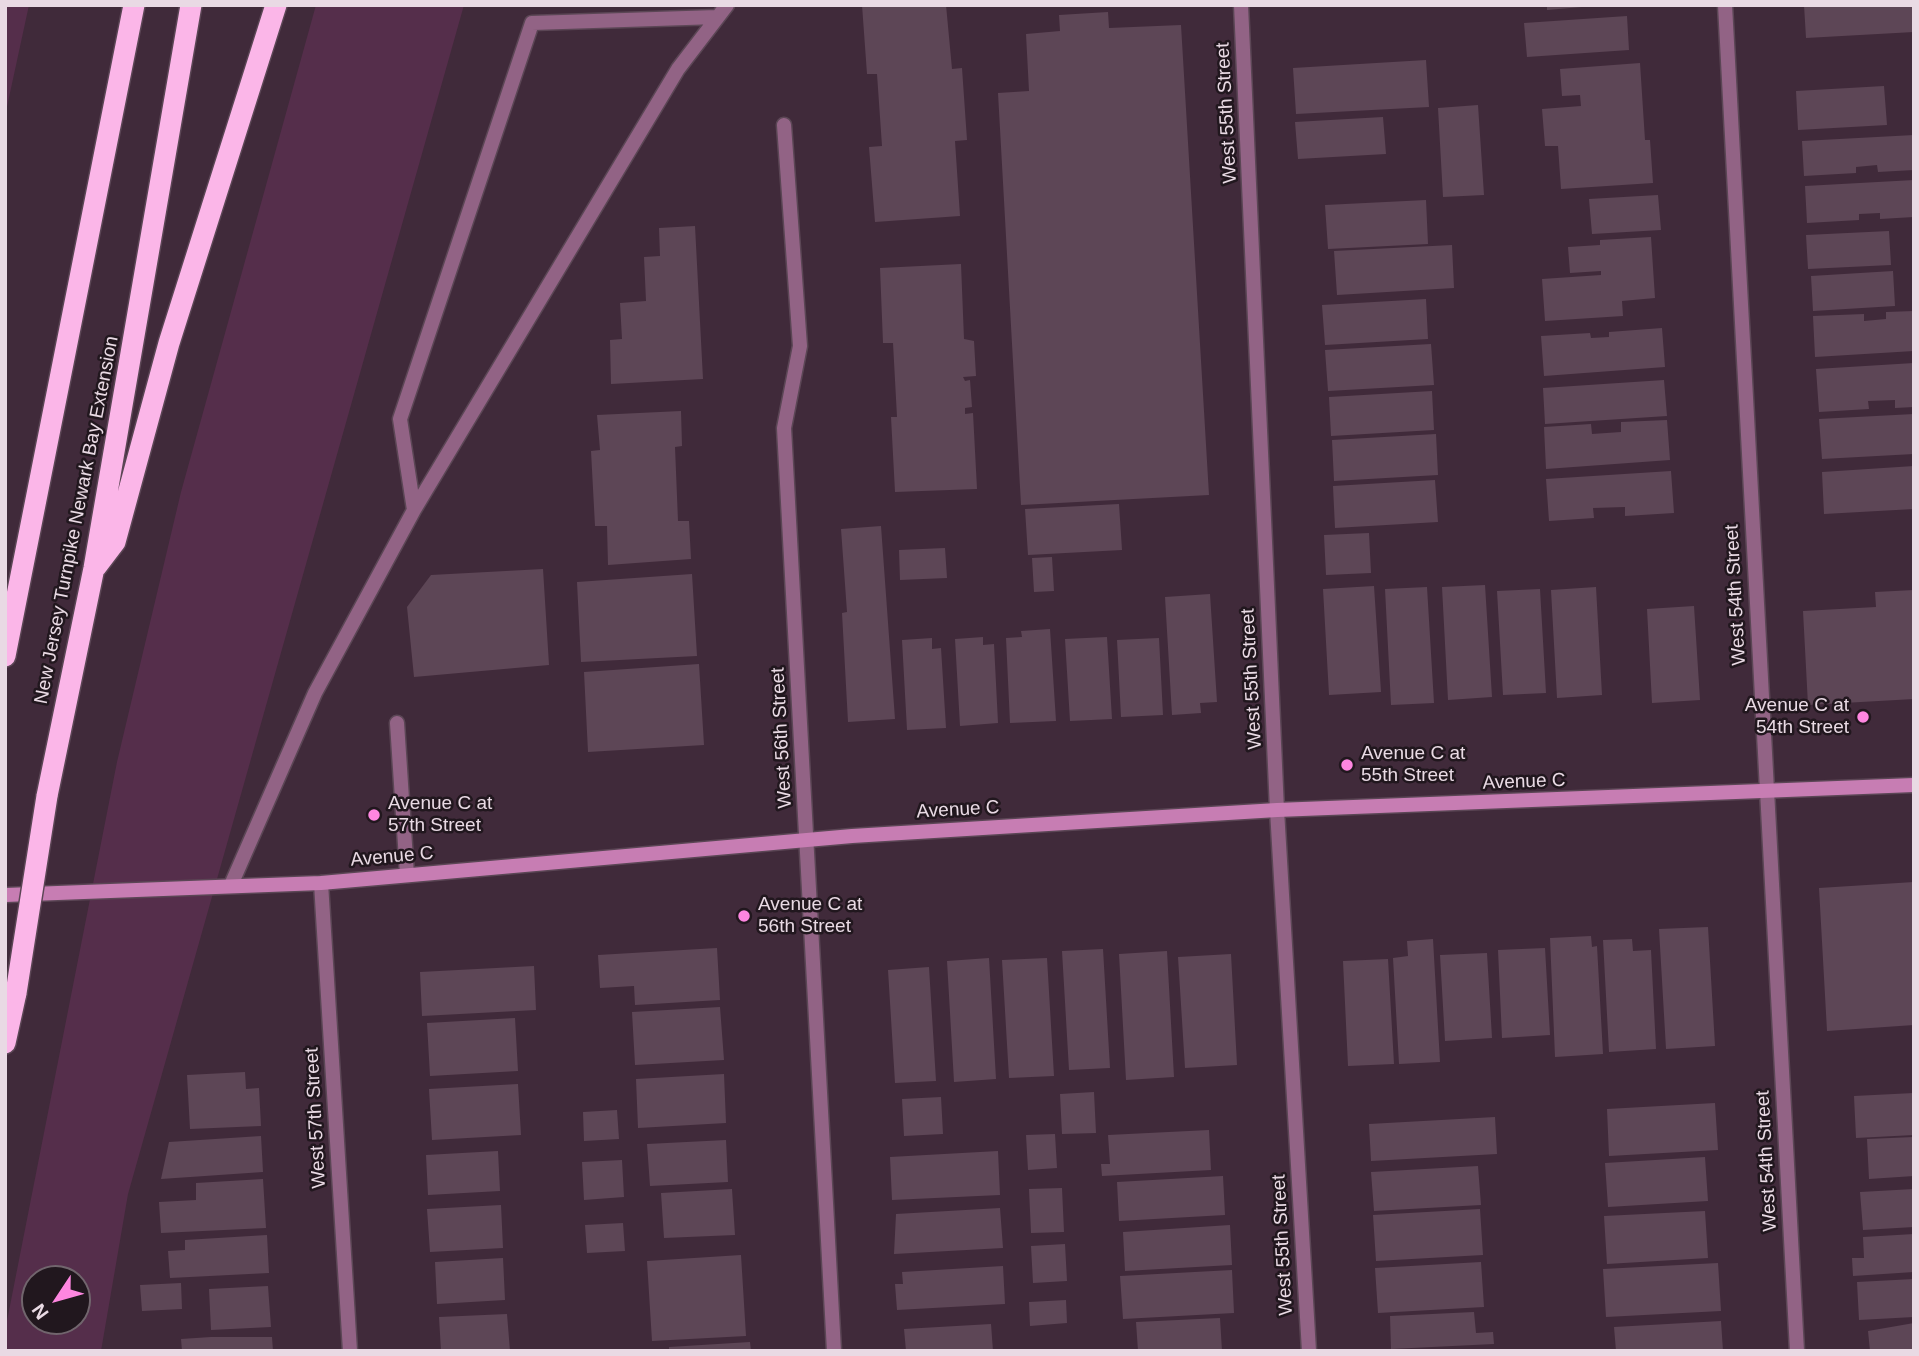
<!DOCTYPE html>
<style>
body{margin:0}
#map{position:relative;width:1919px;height:1356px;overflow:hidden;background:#402a3a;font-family:Helvetica,sans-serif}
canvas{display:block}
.frame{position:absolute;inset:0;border:7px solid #e9dae4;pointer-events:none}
.north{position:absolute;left:21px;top:1265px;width:70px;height:70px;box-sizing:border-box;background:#21171e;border:2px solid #71656d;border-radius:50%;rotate:234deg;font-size:19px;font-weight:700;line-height:28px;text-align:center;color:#e9dae4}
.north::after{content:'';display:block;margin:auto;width:24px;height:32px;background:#fe86e0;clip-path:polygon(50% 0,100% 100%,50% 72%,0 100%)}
</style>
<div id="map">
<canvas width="1919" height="1356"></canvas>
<div class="frame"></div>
<div class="north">N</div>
</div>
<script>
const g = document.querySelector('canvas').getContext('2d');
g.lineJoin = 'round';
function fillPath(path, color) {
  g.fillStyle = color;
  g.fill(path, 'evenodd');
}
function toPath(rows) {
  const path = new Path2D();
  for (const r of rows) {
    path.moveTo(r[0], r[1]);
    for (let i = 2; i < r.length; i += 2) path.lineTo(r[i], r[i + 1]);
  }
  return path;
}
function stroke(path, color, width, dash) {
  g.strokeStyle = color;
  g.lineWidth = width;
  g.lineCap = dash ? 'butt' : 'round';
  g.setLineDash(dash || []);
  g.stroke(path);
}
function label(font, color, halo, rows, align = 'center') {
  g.font = font + ' Helvetica,sans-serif';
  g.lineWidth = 5;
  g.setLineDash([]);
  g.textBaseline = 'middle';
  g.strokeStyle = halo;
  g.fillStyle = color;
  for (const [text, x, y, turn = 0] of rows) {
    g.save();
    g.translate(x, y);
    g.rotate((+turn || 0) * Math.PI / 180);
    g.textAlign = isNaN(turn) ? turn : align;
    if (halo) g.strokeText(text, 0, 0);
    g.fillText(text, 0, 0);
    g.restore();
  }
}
const green = toPath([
 [5,5,29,5,5,116],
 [316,5,464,5,128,1194,101,1351,5,1351,5,1331,117,762,181,492],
 [35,1279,77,1279,77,1321,35,1321]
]);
const building = toPath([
 [862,5,946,5,952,69,962,68,967,140,955,141,960,216,875,222,869,147,882,146,877,74,867,74],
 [1547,5,1582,5,1582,7,1547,10],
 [1804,5,1914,5,1914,32,1806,38],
 [1108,12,1109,28,1181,25,1209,495,1021,505,998,93,1029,91,1026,34,1060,31,1059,15],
 [1627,16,1629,50,1527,57,1524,23],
 [1426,60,1429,107,1296,114,1293,68],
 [1640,63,1645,140,1650,140,1653,183,1561,189,1558,146,1545,146,1542,109,1581,106,1580,95,1562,96,1560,69],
 [1884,86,1887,125,1798,130,1796,91],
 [1478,105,1484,195,1443,197,1438,108],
 [1383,117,1386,154,1298,159,1295,122],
 [1914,135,1914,170,1878,172,1877,165,1856,167,1856,173,1804,176,1802,141],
 [1914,180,1914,217,1880,219,1880,213,1859,214,1859,220,1807,223,1805,186],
 [1658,195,1661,230,1592,234,1589,199],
 [1426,200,1428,244,1328,249,1325,205],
 [695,226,703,379,611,384,610,340,622,339,620,303,646,301,644,257,660,256,659,228],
 [1889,231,1891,265,1808,269,1806,235],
 [1651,237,1655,298,1622,301,1623,316,1545,321,1542,279,1601,275,1601,271,1570,273,1568,247,1600,245,1600,240],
 [1452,245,1454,288,1337,295,1334,251],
 [961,264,964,339,974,341,976,376,963,377,965,381,970,380,972,407,965,408,965,414,973,413,977,489,895,492,891,417,897,417,893,343,883,343,880,268],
 [1893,271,1895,306,1813,311,1811,276],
 [1426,299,1428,339,1325,345,1322,305],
 [1914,311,1914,351,1815,357,1813,316,1864,314,1864,321,1886,319,1886,312],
 [1662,328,1665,367,1544,376,1541,336,1590,333,1591,338,1609,337,1609,332],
 [1431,344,1434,385,1328,391,1325,350],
 [1914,363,1914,407,1895,408,1895,400,1868,401,1869,409,1819,412,1816,369],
 [1664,380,1667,416,1545,424,1543,388],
 [1432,391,1434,430,1331,436,1329,397],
 [681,411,682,446,675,447,678,521,689,521,691,559,608,565,607,526,595,526,591,451,600,450,597,415],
 [1914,414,1914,454,1822,459,1819,419],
 [1667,420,1670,460,1546,469,1544,427,1591,424,1592,434,1621,432,1621,422],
 [1436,434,1438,475,1334,481,1332,440],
 [1914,466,1914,509,1824,514,1822,472],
 [1671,471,1674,513,1625,516,1625,507,1593,508,1594,518,1549,521,1546,479],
 [1435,480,1438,522,1335,528,1333,486],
 [1119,504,1122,550,1028,555,1025,509],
 [881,526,895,719,848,722,842,613,847,612,841,529],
 [1369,533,1371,573,1326,575,1324,535],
 [945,548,947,578,900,580,899,550],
 [1052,557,1054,591,1034,592,1032,558],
 [543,569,549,665,414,677,407,607,431,575],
 [692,574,697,656,581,662,577,582],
 [1485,585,1492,697,1448,700,1442,587],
 [1374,586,1381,692,1329,695,1323,589],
 [1427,587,1434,703,1391,705,1385,589],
 [1596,587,1602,695,1557,698,1551,590],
 [1540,589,1546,693,1503,695,1497,591],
 [1914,590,1914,699,1808,705,1803,611,1876,607,1875,592],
 [1210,594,1217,702,1200,703,1201,713,1172,715,1165,597],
 [1694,606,1700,700,1652,703,1647,609],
 [1050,629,1056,721,1010,723,1006,638,1022,637,1021,631],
 [983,637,983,645,994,644,998,723,960,726,955,639],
 [1107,637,1112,719,1070,721,1065,639],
 [932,638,932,649,941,648,946,728,907,730,902,640],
 [1159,638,1163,715,1121,717,1117,640],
 [699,664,704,745,588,752,584,672],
 [1914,882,1914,1025,1827,1031,1819,888],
 [1708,927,1715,1046,1666,1049,1659,929],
 [1591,936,1592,947,1597,946,1603,1054,1555,1057,1550,938],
 [1433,939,1440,1062,1399,1064,1393,958,1408,956,1407,941],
 [1632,939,1633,951,1651,950,1656,1049,1609,1052,1603,940],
 [717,948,720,1000,635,1005,634,986,600,988,598,955],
 [1545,948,1550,1035,1502,1038,1498,950],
 [1103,949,1110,1068,1069,1070,1062,951],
 [1167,951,1174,1077,1126,1080,1119,954],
 [1487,953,1492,1038,1445,1041,1440,955],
 [1231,954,1237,1065,1185,1068,1178,957],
 [989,958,996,1079,954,1082,947,961],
 [1047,958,1054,1076,1009,1078,1002,960],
 [1388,959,1394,1064,1348,1066,1343,961],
 [534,966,536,1010,422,1016,420,972],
 [929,967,936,1081,895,1083,888,970],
 [720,1007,724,1060,635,1065,632,1012],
 [515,1018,518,1071,430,1076,427,1023],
 [245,1072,246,1089,259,1088,261,1126,190,1129,187,1075],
 [724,1074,726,1123,638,1128,636,1079],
 [518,1084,521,1135,432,1140,429,1089],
 [1094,1092,1096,1133,1062,1134,1060,1094],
 [1914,1093,1914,1135,1856,1138,1854,1096],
 [941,1097,943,1134,904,1136,902,1099],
 [1715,1103,1718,1150,1609,1156,1607,1109],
 [617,1110,619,1139,584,1141,583,1112],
 [1495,1117,1497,1154,1371,1161,1369,1124],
 [1209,1130,1211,1170,1102,1176,1101,1164,1110,1164,1108,1135],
 [1055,1134,1057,1168,1028,1170,1026,1135],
 [261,1136,263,1172,161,1179,169,1142],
 [1914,1137,1914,1176,1869,1179,1867,1139],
 [726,1140,728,1182,650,1186,647,1144],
 [498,1151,500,1191,428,1195,426,1155],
 [998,1151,1000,1195,892,1200,890,1157],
 [1705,1157,1708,1201,1608,1207,1605,1163],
 [622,1160,624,1197,584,1200,582,1162],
 [1478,1166,1481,1205,1374,1211,1371,1172],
 [1223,1176,1225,1215,1119,1221,1117,1182],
 [263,1179,266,1228,161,1233,159,1202,196,1200,196,1183],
 [1062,1188,1064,1232,1031,1233,1029,1189],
 [732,1189,735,1235,664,1238,661,1193],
 [1914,1189,1914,1227,1863,1230,1860,1192],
 [501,1205,503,1248,430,1252,427,1209],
 [1000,1208,1003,1248,894,1254,896,1214],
 [1480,1209,1483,1255,1376,1261,1373,1215],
 [1705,1211,1708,1258,1607,1264,1604,1216],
 [623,1223,625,1251,587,1253,585,1225],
 [1230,1225,1232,1265,1125,1271,1123,1232],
 [1914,1234,1914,1272,1853,1276,1852,1258,1864,1258,1863,1237],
 [267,1235,269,1273,170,1278,168,1251,185,1250,185,1240],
 [1065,1244,1067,1281,1033,1283,1031,1246],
 [741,1255,746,1336,652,1341,647,1261],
 [503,1258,505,1300,437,1304,435,1262],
 [1481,1262,1484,1307,1378,1313,1375,1268],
 [1718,1263,1721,1311,1606,1317,1603,1269],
 [1003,1266,1005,1304,897,1310,895,1284,903,1284,902,1272],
 [1232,1270,1234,1313,1123,1319,1120,1276],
 [1914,1279,1914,1317,1859,1320,1857,1282],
 [181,1283,182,1309,142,1311,140,1285],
 [268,1286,271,1327,211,1330,209,1289],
 [1066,1300,1067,1323,1030,1326,1029,1302],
 [1474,1312,1476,1333,1493,1332,1494,1344,1391,1349,1390,1316],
 [507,1314,510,1351,441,1351,439,1317],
 [1220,1318,1222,1351,1138,1351,1136,1322],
 [1721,1321,1723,1351,1616,1351,1614,1327],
 [1914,1323,1914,1351,1870,1351,1868,1331],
 [991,1324,993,1351,906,1351,904,1329],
 [211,1337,272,1337,273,1351,182,1351,181,1339],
 [750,1342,751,1351,669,1351,669,1347]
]);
const lane = toPath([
 [414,510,400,419,532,23,717,17],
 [397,723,407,875],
 [231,885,315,693,414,510,678,69,727,5]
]);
const street = toPath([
 [1241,5,1277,810,1309,1351],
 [1725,5,1797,1351],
 [784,125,800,346,784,428,834,1351],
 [321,883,350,1351]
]);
const secondary = toPath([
 [5,895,321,883,852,836,1277,810,1914,785]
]);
const highway = toPath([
 [96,567,115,542,169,343,276,5],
 [5,656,134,5],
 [47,796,94,568,191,5],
 [5,1043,16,993]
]);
const highwayBridge = toPath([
 [16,993,47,796]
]);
const markers = [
 [1863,717,7,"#fe86e0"],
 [1347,765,7,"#fe86e0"],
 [374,815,7,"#fe86e0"],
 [744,916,7,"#fe86e0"]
];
const streetNames = [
 ["West 55th Street",1227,113,-93],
 ["New Jersey Turnpike Newark Bay Extension",77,520,-79],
 ["West 54th Street",1736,595,-93],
 ["West 55th Street",1252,679,-93],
 ["West 56th Street",782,738,-93],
 ["Avenue C",1524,782,-2],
 ["Avenue C",958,810,-3],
 ["Avenue C",392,857,-5],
 ["West 57th Street",316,1118,-93],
 ["West 54th Street",1767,1161,-93],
 ["West 55th Street",1283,1245,-93]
];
const poiNames = [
 ["Avenue C at",1849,706,"right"],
 ["54th Street",1849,728,"right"],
 ["Avenue C at",1361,754],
 ["55th Street",1361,776],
 ["Avenue C at",388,804],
 ["57th Street",388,826],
 ["Avenue C at",758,905],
 ["56th Street",758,927]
];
fillPath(green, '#552e4b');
fillPath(building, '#5d4656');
stroke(lane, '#5b4655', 17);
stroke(street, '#5b4655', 17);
stroke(secondary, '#5b4655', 17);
stroke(highway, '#5b4655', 24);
stroke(lane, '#926385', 14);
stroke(street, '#926385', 14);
stroke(secondary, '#c77db3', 14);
stroke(highway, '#fbb6e8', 21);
stroke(highwayBridge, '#5b4655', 24, []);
stroke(highwayBridge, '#fbb6e8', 21);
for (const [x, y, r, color] of markers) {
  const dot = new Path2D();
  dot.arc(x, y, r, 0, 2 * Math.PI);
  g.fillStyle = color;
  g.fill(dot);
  stroke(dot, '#21171e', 2.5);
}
label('19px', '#e9dae4', '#21171e', streetNames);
label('19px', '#e9dae4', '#21171e', poiNames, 'left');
</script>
